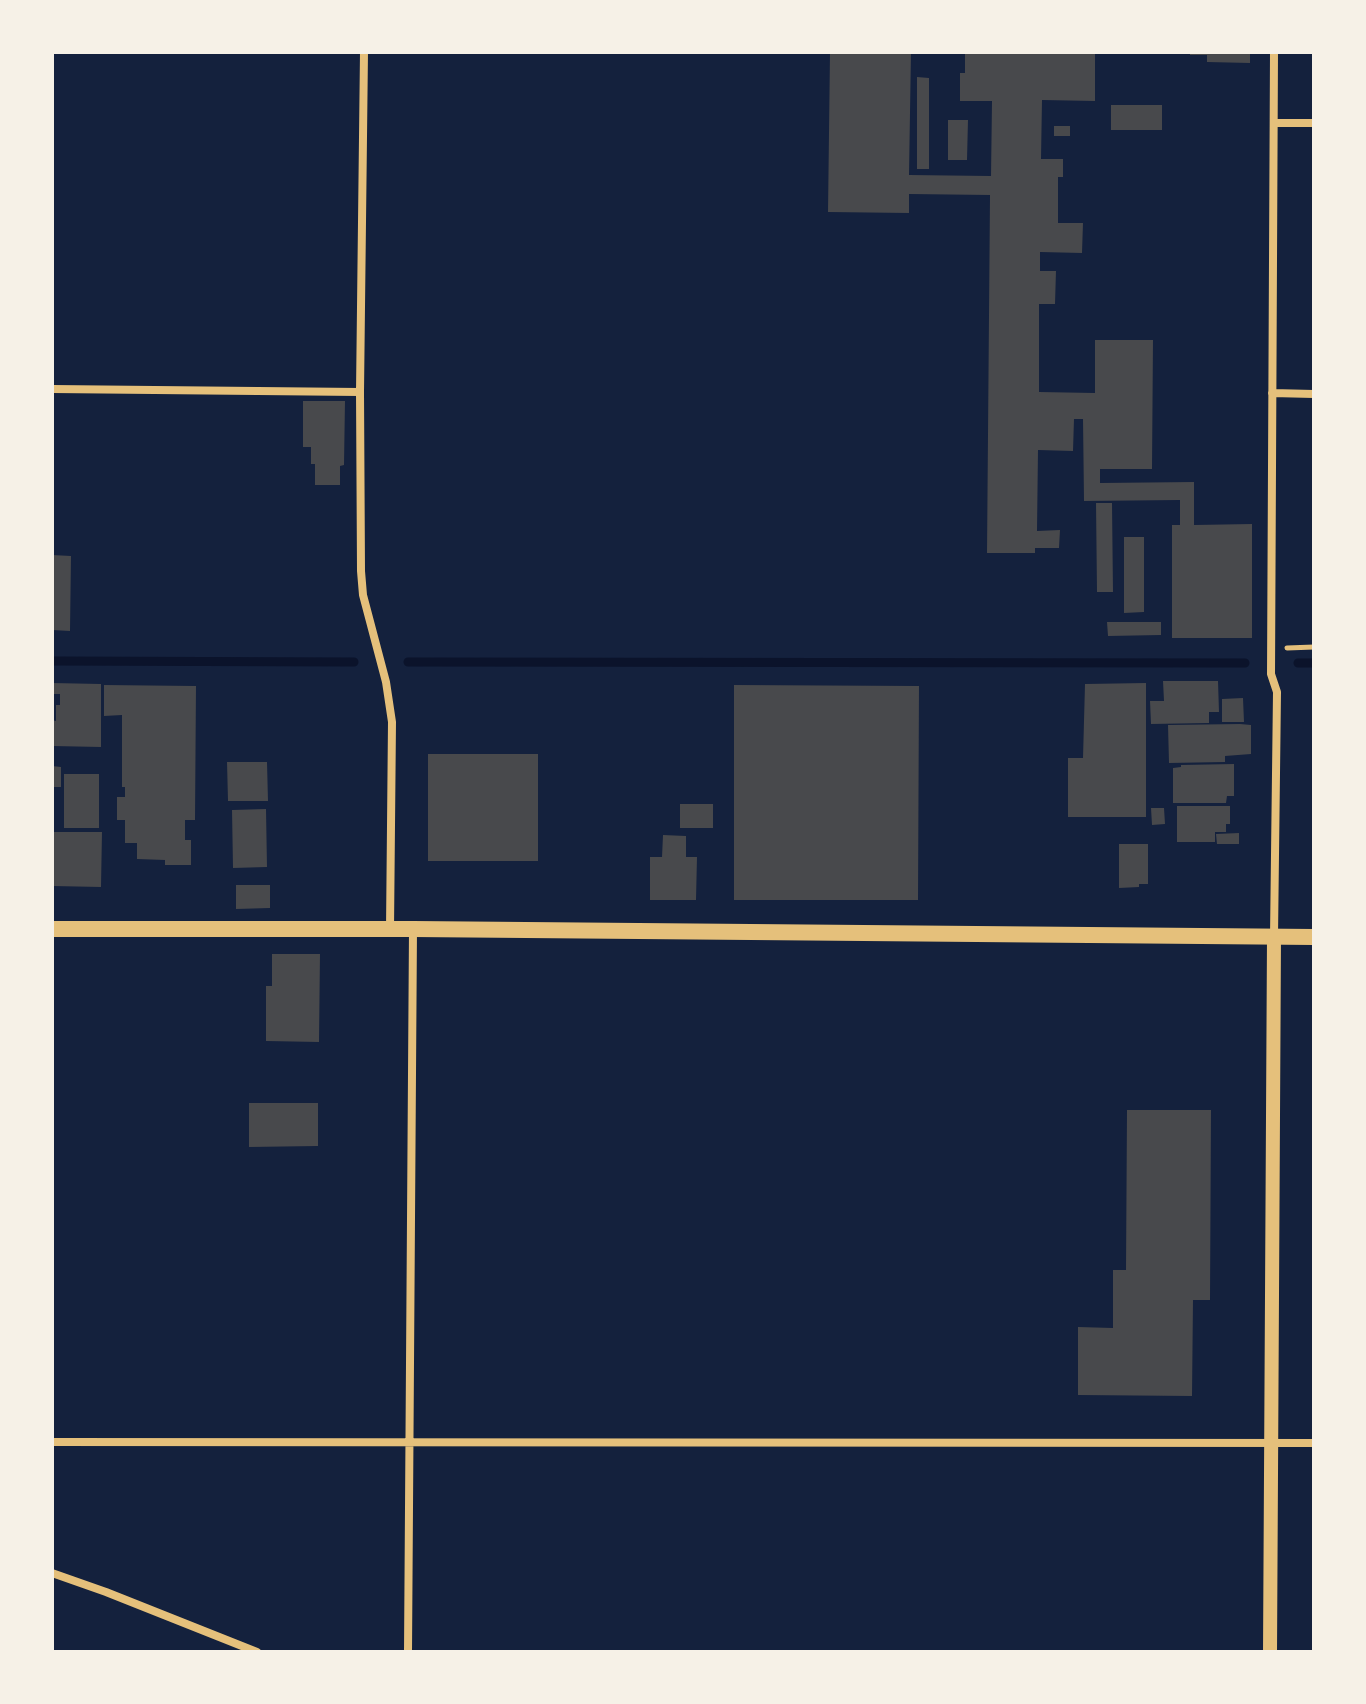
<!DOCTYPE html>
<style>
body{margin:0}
#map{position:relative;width:1366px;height:1704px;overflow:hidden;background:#14213d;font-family:Spectral,serif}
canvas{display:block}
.frame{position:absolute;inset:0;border:54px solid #f6f1e7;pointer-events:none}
</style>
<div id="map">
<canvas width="1366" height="1704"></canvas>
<div class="frame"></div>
</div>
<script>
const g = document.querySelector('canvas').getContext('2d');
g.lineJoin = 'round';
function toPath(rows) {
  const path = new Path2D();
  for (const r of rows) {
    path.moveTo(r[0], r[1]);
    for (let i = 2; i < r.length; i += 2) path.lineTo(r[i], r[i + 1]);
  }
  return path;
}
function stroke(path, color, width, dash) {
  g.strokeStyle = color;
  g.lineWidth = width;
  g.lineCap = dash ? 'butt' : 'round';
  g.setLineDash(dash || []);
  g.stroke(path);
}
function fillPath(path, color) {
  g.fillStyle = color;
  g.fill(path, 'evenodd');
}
const stream = toPath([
 [52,661,354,662],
 [408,662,1245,663],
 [1298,663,1314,663]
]);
const building = toPath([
 [830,52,911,52,909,175,991,176,992,101,960,101,960,73,965,73,965,52,1095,52,1095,101,1042,100,1041,159,1063,159,1063,177,1058,177,1058,223,1083,223,1082,253,1040,252,1040,271,1056,271,1055,304,1039,304,1039,392,1095,393,1095,340,1153,340,1152,469,1100,469,1100,483,1194,482,1194,525,1252,524,1252,638,1172,638,1172,525,1180,525,1180,500,1084,501,1083,419,1074,419,1073,451,1038,450,1037,531,1060,530,1059,548,1035,548,1035,553,987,553,990,195,909,194,909,213,828,212],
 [1190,52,1250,52,1250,63,1207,62,1207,55,1190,55],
 [917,77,929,78,929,169,917,169],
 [1111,105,1162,105,1162,130,1111,130],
 [948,120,968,120,967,160,948,160],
 [1054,126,1070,126,1070,136,1054,136],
 [303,401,345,401,344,465,340,466,340,485,315,485,315,464,311,464,311,447,303,447],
 [1096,503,1112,503,1113,592,1097,592],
 [1124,537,1144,537,1144,612,1124,613],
 [52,555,71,556,70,631,52,630],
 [1107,622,1161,622,1161,635,1108,636],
 [1163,681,1218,681,1219,712,1209,712,1209,723,1151,724,1150,701,1164,701],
 [52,683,101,684,101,747,52,746,52,720,56,721,56,705,60,705,60,694,52,694],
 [1146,683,1146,817,1068,817,1068,758,1083,758,1085,684],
 [104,685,196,686,195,820,185,820,185,840,191,840,191,865,165,865,165,860,137,859,137,843,125,843,125,820,117,820,117,797,125,797,125,787,122,787,122,715,104,716],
 [734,685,919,686,918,900,734,900],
 [1243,698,1244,722,1222,722,1222,699],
 [1240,724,1251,725,1251,754,1225,756,1225,762,1169,763,1168,725],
 [428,754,538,754,538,861,428,861],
 [227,762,267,762,268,801,228,801],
 [1234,764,1234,796,1227,796,1226,803,1173,803,1173,768,1181,767,1181,765],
 [52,766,61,767,61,787,52,787],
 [64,774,99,774,99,828,64,828],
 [680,804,713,804,713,828,680,828],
 [1177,806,1230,806,1230,824,1226,824,1226,832,1215,832,1215,842,1177,842],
 [1151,808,1164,808,1165,824,1152,825],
 [266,809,267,867,233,868,232,810],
 [52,832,102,832,101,887,52,886],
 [1239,833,1239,844,1217,844,1216,834],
 [663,835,686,836,686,857,697,857,696,900,650,900,650,857,662,857],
 [1119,844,1148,844,1148,884,1139,884,1139,887,1119,888],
 [236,885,270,885,270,908,236,909],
 [272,954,320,954,319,1042,266,1041,266,986,272,986],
 [249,1103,318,1103,318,1146,249,1147],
 [1127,1110,1211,1110,1210,1300,1193,1300,1192,1396,1078,1395,1078,1327,1113,1328,1113,1270,1126,1270]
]);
const path = toPath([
 [1287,648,1314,647]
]);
const minor = toPath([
 [364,52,360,392,361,571,363,595,386,682,392,722,390,929],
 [1274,123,1314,123],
 [52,389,360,392],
 [1272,393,1314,394],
 [1274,936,1277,692,1271,674,1274,52],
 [52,1442,1314,1443],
 [52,1573,106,1592,257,1652],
 [408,1652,413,929]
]);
const tertiary = toPath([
 [1270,1652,1274,937]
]);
const secondary = toPath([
 [52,929,413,929,1314,937]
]);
stroke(stream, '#0b132b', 9);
fillPath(building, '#48494c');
stroke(path, '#e5c07b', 5);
stroke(minor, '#e5c07b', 8);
stroke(tertiary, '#e5c07b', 14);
stroke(secondary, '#e5c07b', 16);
</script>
